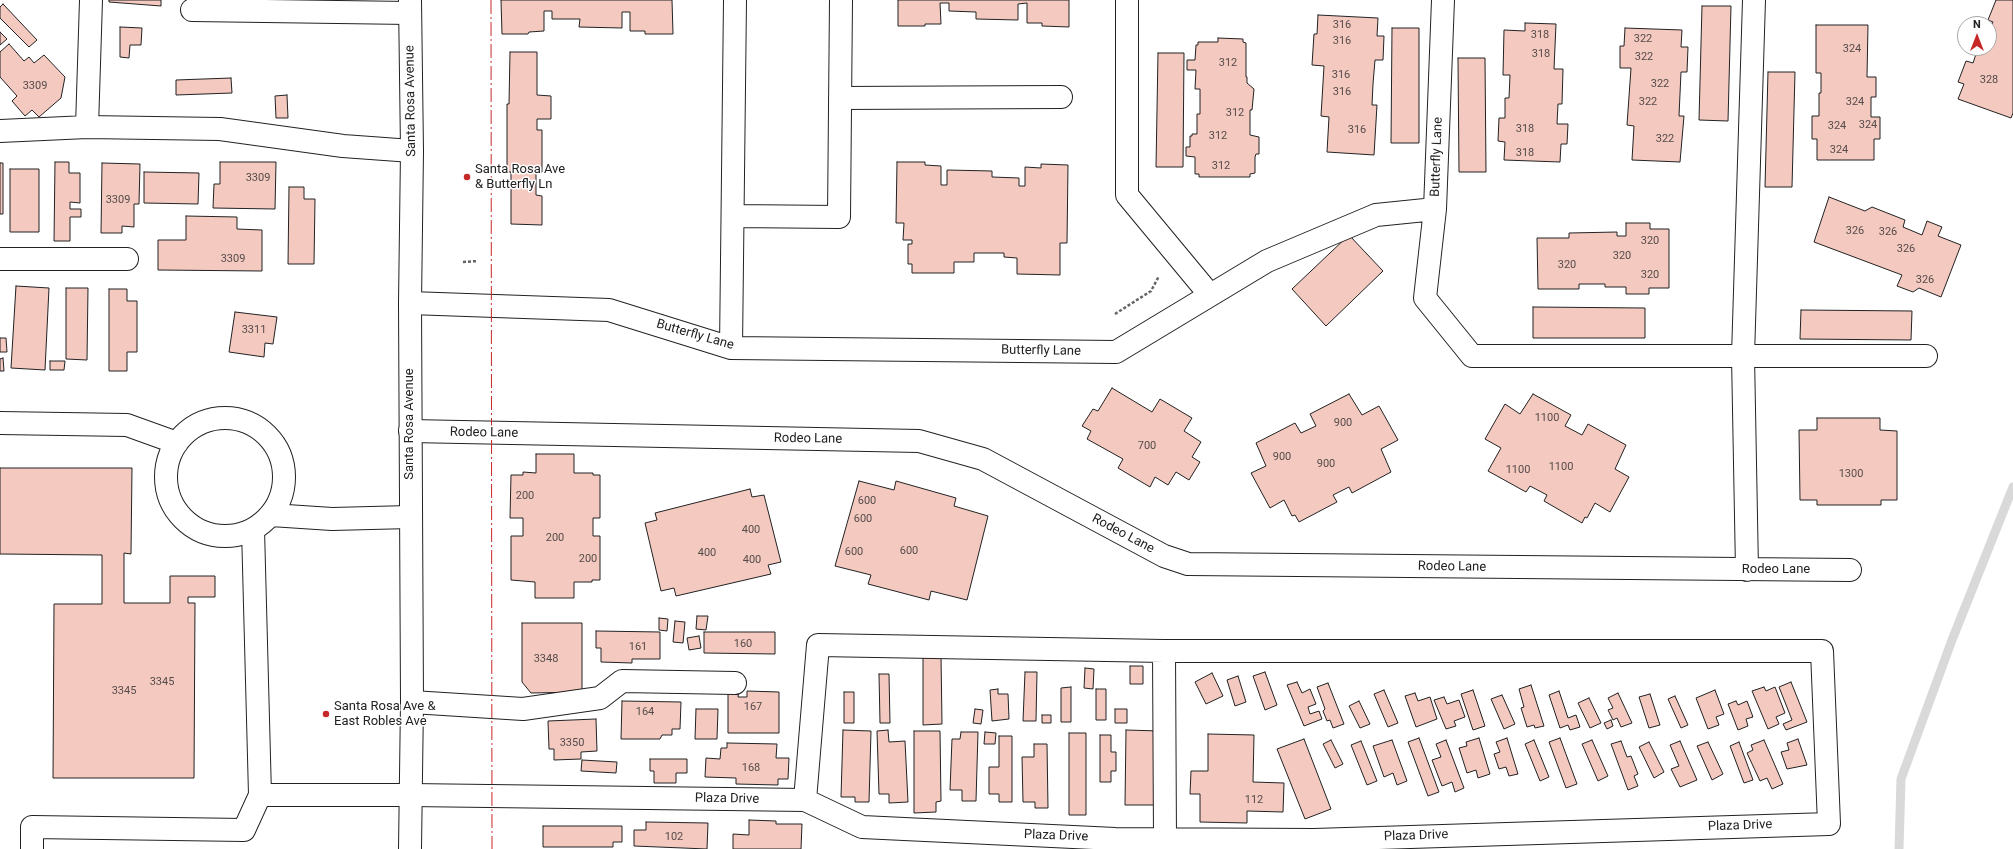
<!DOCTYPE html>
<style>
body{margin:0}
#map{position:relative;width:2013px;height:849px;overflow:hidden;background:#fff;font-family:Roboto,sans-serif}
canvas{display:block}
.north{position:absolute;left:1957px;top:16px;width:40px;height:40px;box-sizing:border-box;background:#fff;border:1px solid #a7a7a7;border-radius:50%;rotate:0deg;font-size:11px;font-weight:700;line-height:16px;text-align:center;color:#222}
.north::after{content:'';display:block;margin:auto;width:14px;height:18px;background:#c62828;clip-path:polygon(50% 0,100% 100%,50% 72%,0 100%)}
</style>
<div id="map">
<canvas width="2013" height="849"></canvas>
<div class="north">N</div>
</div>
<script>
const g = document.querySelector('canvas').getContext('2d');
g.lineJoin = 'round';
function toPath(rows) {
  const path = new Path2D();
  for (const r of rows) {
    if (r.length === 3) {
      path.moveTo(r[0] + r[2], r[1]);
      path.arc(r[0], r[1], r[2], 0, 2 * Math.PI);
      continue;
    }
    path.moveTo(r[0], r[1]);
    for (let i = 2; i < r.length; i += 2) path.lineTo(r[i], r[i + 1]);
  }
  return path;
}
function stroke(path, color, width, dash) {
  g.strokeStyle = color;
  g.lineWidth = width;
  g.lineCap = dash ? 'butt' : 'round';
  g.setLineDash(dash || []);
  g.stroke(path);
}
function fillPath(path, color) {
  g.fillStyle = color;
  g.fill(path, 'evenodd');
}
function label(font, color, halo, rows, align = 'center') {
  g.font = font + ' Roboto,sans-serif';
  g.lineWidth = 3;
  g.setLineDash([]);
  g.textBaseline = 'middle';
  g.strokeStyle = halo;
  g.fillStyle = color;
  for (const [text, x, y, turn = 0] of rows) {
    g.save();
    g.translate(x, y);
    g.rotate((+turn || 0) * Math.PI / 180);
    g.textAlign = isNaN(turn) ? turn : align;
    if (halo) g.strokeText(text, 0, 0);
    g.fillText(text, 0, 0);
    g.restore();
  }
}
const stream = toPath([
 [1899,849,1901,779,1952,640,2013,487]
]);
const building = toPath([
 [109,0,161,0,161,6,109,2,109,0],
 [501,0,672,0,673,34,645,34,645,31,630,31,630,12,622,12,622,28,579,27,580,19,552,19,552,11,544,11,544,31,529,32,528,34,502,34,501,0],
 [898,0,1069,0,1069,27,1042,26,1042,23,1027,23,1027,3,1018,4,1018,20,976,19,976,12,949,11,949,3,940,3,941,24,925,24,925,26,898,26,898,0],
 [1996,0,2013,0,2013,113,2011,118,1958,99,1964,84,1958,82,1966,61,1973,63,1978,48,1989,48,1989,32,1993,22,1988,20,1996,0],
 [3,4,37,40,29,47,0,18,0,7,3,4],
 [1702,6,1731,6,1728,121,1699,120,1702,6],
 [1318,15,1378,18,1377,36,1384,36,1383,60,1375,60,1373,84,1372,105,1377,105,1374,155,1327,152,1329,117,1321,116,1324,66,1312,65,1314,34,1317,34,1318,15],
 [1525,23,1556,24,1554,69,1563,69,1562,104,1558,104,1557,124,1568,124,1567,144,1561,144,1560,162,1504,160,1505,142,1498,141,1499,118,1505,118,1505,98,1509,98,1510,75,1503,75,1504,30,1525,31,1525,23],
 [1816,25,1868,25,1867,77,1876,77,1876,97,1871,97,1871,117,1880,117,1880,139,1874,139,1874,160,1817,160,1817,139,1812,139,1812,116,1819,116,1819,93,1821,93,1821,73,1816,73,1816,25],
 [120,27,142,28,141,45,130,45,129,58,120,57,120,27],
 [1392,28,1419,28,1419,143,1391,143,1392,28],
 [1625,28,1682,30,1681,47,1688,47,1687,72,1681,72,1679,116,1684,116,1680,162,1632,160,1634,126,1627,125,1631,68,1620,68,1620,46,1624,46,1625,28],
 [0,32,7,39,0,45,0,32],
 [1218,38,1243,39,1243,42,1246,43,1246,77,1247,77,1247,83,1254,89,1252,110,1250,110,1250,135,1259,137,1259,154,1256,154,1255,157,1255,173,1250,174,1250,177,1199,177,1199,174,1195,174,1195,157,1186,156,1186,147,1190,147,1190,136,1192,136,1192,134,1197,134,1197,114,1200,114,1200,89,1195,89,1196,70,1187,70,1187,60,1195,60,1196,45,1198,45,1198,42,1218,42,1218,38],
 [9,44,24,61,29,57,34,63,44,55,65,77,61,98,39,117,32,110,25,116,12,101,17,96,0,77,0,52,9,44],
 [510,52,537,52,537,95,551,96,551,119,537,119,537,130,542,130,542,172,536,172,536,195,542,196,542,225,511,224,511,172,507,172,507,104,509,104,510,52],
 [1158,53,1184,53,1183,167,1156,167,1158,53],
 [1458,58,1485,58,1486,172,1459,172,1458,58],
 [1768,72,1795,72,1792,187,1765,187,1768,72],
 [231,78,232,93,176,95,176,80,231,78],
 [287,95,288,118,276,118,275,96,287,95],
 [55,162,69,162,69,173,80,173,80,203,70,202,70,209,81,209,81,217,70,217,70,241,54,241,55,162],
 [220,162,276,162,275,209,213,208,214,184,220,184,220,162],
 [897,162,925,162,925,165,941,166,941,185,947,185,947,170,992,171,992,177,1019,178,1019,186,1025,186,1025,167,1041,168,1041,164,1068,165,1067,243,1060,243,1060,275,1017,274,1017,258,1004,257,1004,253,974,253,974,262,954,262,954,273,912,273,912,264,908,264,908,244,912,244,912,240,903,240,904,223,896,223,897,162],
 [0,163,3,163,3,214,0,214,0,163],
 [102,163,140,164,139,204,134,204,134,227,122,226,122,233,101,233,102,163],
 [10,169,39,169,39,232,10,232,10,169],
 [144,172,199,173,198,204,144,203,144,172],
 [289,187,304,187,304,199,315,199,314,264,288,264,289,187],
 [1829,197,1865,211,1872,207,1905,220,1903,227,1922,235,1927,221,1942,227,1938,236,1961,245,1941,297,1919,288,1913,292,1897,286,1902,275,1814,242,1829,197],
 [186,216,237,217,237,229,262,230,262,271,158,270,158,240,186,240,186,216],
 [1626,223,1650,223,1650,229,1669,229,1669,288,1649,288,1649,294,1626,294,1626,287,1605,287,1605,284,1579,284,1579,289,1538,289,1537,238,1569,238,1569,233,1617,232,1617,236,1626,236,1626,223],
 [1349,235,1383,271,1326,326,1292,289,1349,235],
 [16,286,49,288,45,370,11,368,16,286],
 [66,288,88,288,87,360,66,359,66,288],
 [109,289,127,289,127,301,137,301,137,352,127,352,127,371,109,371,109,289],
 [1533,307,1645,308,1645,338,1533,338,1533,307],
 [1801,310,1912,311,1911,340,1800,339,1801,310],
 [235,312,277,317,273,344,265,343,264,357,229,352,235,312],
 [0,338,6,338,7,352,0,352,0,338],
 [3,358,4,371,0,371,0,359,3,358],
 [50,361,65,361,64,370,50,370,50,361],
 [1112,388,1152,412,1160,399,1192,418,1184,431,1201,442,1192,457,1200,462,1189,480,1176,472,1168,485,1155,477,1150,487,1118,468,1123,459,1087,439,1091,431,1082,426,1093,409,1098,411,1112,388],
 [1349,394,1362,415,1379,406,1398,440,1381,449,1391,472,1352,493,1349,487,1333,495,1337,502,1299,522,1295,515,1292,516,1284,500,1270,508,1251,473,1266,466,1256,443,1295,423,1301,433,1316,426,1310,414,1349,394],
 [1533,394,1571,415,1565,426,1582,435,1588,424,1626,445,1615,469,1629,477,1610,512,1595,503,1587,518,1585,517,1582,523,1544,501,1547,495,1530,486,1526,492,1488,471,1501,448,1485,439,1505,404,1520,414,1533,394],
 [1817,418,1880,418,1880,430,1897,431,1897,500,1881,500,1881,505,1817,505,1817,500,1800,500,1799,430,1817,430,1817,418],
 [536,454,574,454,574,473,593,473,593,475,600,475,600,518,593,518,593,536,600,536,600,580,592,580,592,582,574,582,574,598,535,598,535,582,511,580,511,536,523,536,523,518,510,518,511,475,523,475,523,472,536,473,536,454],
 [0,468,132,468,131,554,124,553,124,603,170,603,170,576,215,576,215,597,188,597,188,603,195,603,194,778,53,778,54,604,102,604,102,555,0,554,0,468],
 [859,481,894,490,896,481,956,498,954,506,988,516,967,600,931,591,929,600,868,584,871,575,835,566,859,481],
 [750,489,752,497,764,495,781,562,768,565,771,574,676,596,674,588,661,591,645,523,657,520,655,513,750,489],
 [697,616,708,616,706,630,696,629,697,616],
 [659,618,668,619,667,631,659,630,659,618],
 [675,621,685,622,683,643,673,642,675,621],
 [522,623,582,623,582,692,531,693,522,682,522,623],
 [596,631,660,632,660,659,632,659,632,663,601,662,601,648,596,648,596,631],
 [704,632,775,632,775,654,704,653,704,632],
 [699,636,701,648,689,650,687,638,699,636],
 [941,655,942,724,923,725,923,656,941,655],
 [1130,666,1143,666,1143,684,1130,684,1130,666],
 [1085,668,1094,669,1093,689,1084,688,1085,668],
 [1025,672,1037,672,1036,721,1023,721,1025,672],
 [1265,672,1277,705,1265,710,1253,676,1265,672],
 [1212,673,1223,696,1206,704,1195,682,1212,673],
 [879,674,889,674,890,723,880,723,879,674],
 [1238,676,1246,702,1235,706,1227,680,1238,676],
 [1297,682,1302,693,1310,689,1316,704,1308,707,1310,714,1319,711,1322,719,1304,726,1287,685,1297,682],
 [1791,682,1807,722,1786,730,1783,724,1792,720,1779,687,1791,682],
 [1328,683,1344,724,1333,728,1330,720,1327,721,1323,711,1325,709,1317,687,1328,683],
 [1531,685,1544,726,1535,728,1534,725,1527,727,1521,708,1524,707,1519,689,1531,685],
 [1071,687,1071,722,1061,722,1061,688,1071,687],
 [1764,687,1766,691,1775,687,1785,713,1776,717,1779,724,1768,729,1752,691,1764,687],
 [728,689,739,689,738,697,747,697,747,691,779,692,779,733,728,733,728,689],
 [998,689,998,694,1008,694,1009,719,992,721,990,690,998,689],
 [1096,689,1106,689,1106,720,1096,720,1096,689],
 [1384,690,1398,723,1388,727,1374,694,1384,690],
 [1473,690,1485,726,1473,730,1461,694,1473,690],
 [1715,690,1724,714,1716,717,1719,725,1708,729,1696,698,1715,690],
 [1559,691,1568,718,1576,715,1580,727,1570,730,1568,725,1560,728,1549,695,1559,691],
 [844,692,854,692,854,723,844,723,844,692],
 [1415,693,1418,701,1430,697,1437,719,1416,727,1405,696,1415,693],
 [1618,693,1632,723,1621,727,1617,718,1613,720,1608,710,1613,708,1608,698,1618,693],
 [1650,694,1660,725,1649,728,1639,697,1650,694],
 [1502,695,1515,724,1504,729,1491,699,1502,695],
 [1675,696,1688,725,1681,728,1668,699,1675,696],
 [1444,697,1447,704,1459,700,1465,717,1454,721,1456,726,1446,729,1434,700,1444,697],
 [1589,698,1601,723,1590,728,1578,703,1589,698],
 [622,701,681,702,680,729,672,729,672,735,662,735,660,739,621,739,622,701],
 [1359,701,1370,724,1360,728,1349,706,1359,701],
 [1736,701,1738,705,1747,701,1753,717,1746,719,1748,726,1738,730,1728,704,1736,701],
 [696,709,718,709,717,739,695,739,696,709],
 [975,709,983,710,981,724,973,723,975,709],
 [1115,709,1127,709,1127,723,1115,723,1115,709],
 [1042,715,1051,715,1051,723,1042,723,1042,715],
 [596,719,597,751,581,752,581,759,554,760,554,749,549,749,548,721,596,719],
 [1611,720,1613,726,1607,729,1604,723,1611,720],
 [843,730,871,731,869,802,855,802,855,797,841,797,843,730],
 [888,730,889,742,905,741,908,802,889,803,889,794,879,794,877,731,888,730],
 [1126,730,1160,731,1158,805,1125,805,1126,730],
 [914,731,940,731,941,801,936,802,936,812,914,813,914,731],
 [961,732,978,732,976,801,962,801,962,790,950,790,952,739,960,739,961,732],
 [985,732,996,733,995,744,984,744,985,732],
 [1069,733,1086,733,1086,815,1069,815,1069,733],
 [1208,734,1254,735,1253,782,1284,783,1283,812,1247,811,1247,823,1200,822,1200,794,1190,794,1191,771,1208,771,1208,734],
 [1100,735,1111,735,1111,752,1116,752,1116,771,1111,771,1111,782,1100,782,1100,735],
 [999,736,1012,736,1012,802,999,802,999,794,989,794,989,767,999,767,999,736],
 [1419,738,1439,792,1428,796,1408,742,1419,738],
 [1479,738,1490,774,1478,778,1476,770,1467,773,1459,748,1467,746,1466,742,1479,738],
 [1507,738,1518,774,1509,776,1506,767,1499,769,1494,754,1500,752,1496,742,1507,738],
 [1560,738,1577,784,1566,788,1549,742,1560,738],
 [1304,739,1331,809,1305,819,1277,749,1304,739],
 [1798,739,1807,765,1787,769,1781,752,1789,750,1787,743,1798,739],
 [1331,740,1343,764,1335,768,1323,744,1331,740],
 [1392,740,1407,781,1397,785,1393,773,1384,777,1373,746,1392,740],
 [1446,740,1464,788,1455,792,1452,782,1442,786,1432,760,1441,757,1436,744,1446,740],
 [1534,740,1549,777,1540,781,1525,744,1534,740],
 [1592,740,1608,776,1598,781,1582,744,1592,740],
 [1764,740,1783,784,1772,789,1767,778,1760,781,1747,753,1753,750,1751,745,1764,740],
 [1361,741,1377,781,1367,785,1351,745,1361,741],
 [1621,741,1627,757,1631,756,1638,774,1634,776,1638,786,1628,790,1611,744,1621,741],
 [1680,741,1697,780,1680,787,1671,769,1679,766,1670,745,1680,741],
 [1649,742,1664,772,1654,778,1639,747,1649,742],
 [1708,742,1723,774,1712,780,1697,746,1708,742],
 [1739,742,1753,780,1744,783,1730,746,1739,742],
 [727,743,777,744,776,758,789,758,788,779,778,779,778,785,736,784,736,778,705,777,706,758,720,759,721,748,727,748,727,743],
 [1034,744,1047,744,1048,808,1035,808,1035,802,1023,802,1022,757,1034,757,1034,744],
 [650,759,687,759,687,773,676,773,676,783,654,783,654,771,650,771,650,759],
 [582,760,617,762,616,773,581,771,582,760],
 [749,820,776,821,776,824,802,824,801,849,733,849,733,834,749,835,749,820],
 [646,822,708,823,707,849,634,846,634,830,646,830,646,822],
 [543,826,622,826,622,842,613,842,613,847,543,847,543,826]
]);
const path = toPath([
 [463,262,478,261],
 [1115,314,1151,291,1159,276]
]);
const minor = toPath([
 [1127,0,1127,195,1210,295],
 [1443,0,1435,209,1425,298,1472,356,1743,356,1754,0],
 [192,10,410,13],
 [840,98,1061,97],
 [87,127,91,0],
 [0,131,87,127,220,129,343,146,412,151],
 [733,216,839,217,841,0],
 [0,259,127,259],
 [410,303,609,310,731,348,1116,352,1267,261,1376,215,1435,209],
 [731,348,735,0],
 [225,477,59],
 [0,423,127,425,177,443],
 [410,431,919,441,983,459,1164,556,1188,564,1850,570],
 [271,515,332,519,410,517],
 [253,529,260,795],
 [1747,570,1743,356,1926,356],
 [1164,651,1165,839],
 [412,702,523,709,600,698,622,681,735,683],
 [32,849,32,827,244,830,260,795,410,795,805,800,862,827,1115,839,1314,840,1829,824,1822,651,1164,651,818,645,805,800]
]);
const major = toPath([
 [410,0,412,151,410,303,412,702,410,849]
]);
const power = toPath([
 [491,0,492,849]
]);
const markers = [
 [467,177,4,"#c62828"],
 [326,714,4,"#c62828"]
];
const numberNames = [
 ["316",1342,25],
 ["318",1540,35],
 ["322",1643,39],
 ["316",1342,41],
 ["324",1852,49],
 ["318",1541,54],
 ["322",1644,57],
 ["312",1228,63],
 ["316",1341,75],
 ["328",1989,80],
 ["322",1660,84],
 ["3309",35,86],
 ["316",1342,92],
 ["322",1648,102],
 ["324",1855,102],
 ["312",1235,113],
 ["324",1868,125],
 ["324",1837,126],
 ["318",1525,129],
 ["316",1357,130],
 ["312",1218,136],
 ["322",1665,139],
 ["324",1839,150],
 ["318",1525,153],
 ["312",1221,166],
 ["3309",258,178],
 ["3309",118,200],
 ["326",1855,231],
 ["326",1888,232],
 ["320",1650,241],
 ["326",1906,249],
 ["320",1622,256],
 ["3309",233,259],
 ["320",1567,265],
 ["320",1650,275],
 ["326",1925,280],
 ["3311",254,330],
 ["1100",1547,418],
 ["900",1343,423],
 ["700",1147,446],
 ["900",1282,457],
 ["900",1326,464],
 ["1100",1561,467],
 ["1100",1518,470],
 ["1300",1851,474],
 ["200",525,496],
 ["600",867,501],
 ["600",863,519],
 ["400",751,530],
 ["200",555,538],
 ["600",909,551],
 ["600",854,552],
 ["400",707,553],
 ["200",588,559],
 ["400",752,560],
 ["160",743,644],
 ["161",638,647],
 ["3348",546,659],
 ["3345",162,682],
 ["3345",124,691],
 ["167",753,707],
 ["164",645,712],
 ["3350",572,743],
 ["168",751,768],
 ["112",1254,800],
 ["102",674,837]
];
const streetNames = [
 ["Santa Rosa Avenue",411,101,-91],
 ["Butterfly Lane",1437,157,-88],
 ["Butterfly Lane",695,335,16],
 ["Butterfly Lane",1041,351,1],
 ["Santa Rosa Avenue",410,424,-90],
 ["Rodeo Lane",484,433,1],
 ["Rodeo Lane",808,439,1],
 ["Rodeo Lane",1123,534,28],
 ["Rodeo Lane",1452,567,1],
 ["Rodeo Lane",1776,570],
 ["Plaza Drive",727,799,1],
 ["Plaza Drive",1740,826,-2],
 ["Plaza Drive",1056,836,2],
 ["Plaza Drive",1416,836,-2]
];
const poiNames = [
 ["Santa Rosa Ave",475,170],
 ["& Butterfly Ln",475,185],
 ["Santa Rosa Ave &",334,707],
 ["East Robles Ave",334,722]
];
stroke(stream, '#d9d9d9', 9);
fillPath(building, '#f3c9c0');
stroke(building, '#222', 1);
stroke(minor, '#222', 24);
stroke(major, '#222', 24);
stroke(path, '#646464', 2.5, [3, 2]);
stroke(minor, '#fff', 22);
stroke(major, '#fff', 22);
stroke(power, '#c62828', 1, [14, 3, 2, 3]);
for (const [x, y, r, color] of markers) {
  const dot = new Path2D();
  dot.arc(x, y, r, 0, 2 * Math.PI);
  g.fillStyle = color;
  g.fill(dot);
  stroke(dot, '#fff', 1.5);
}
label('11px', '#564c4a', null, numberNames);
label('13px', '#222', '#fff', streetNames);
label('13px', '#222', '#fff', poiNames, 'left');
</script>
